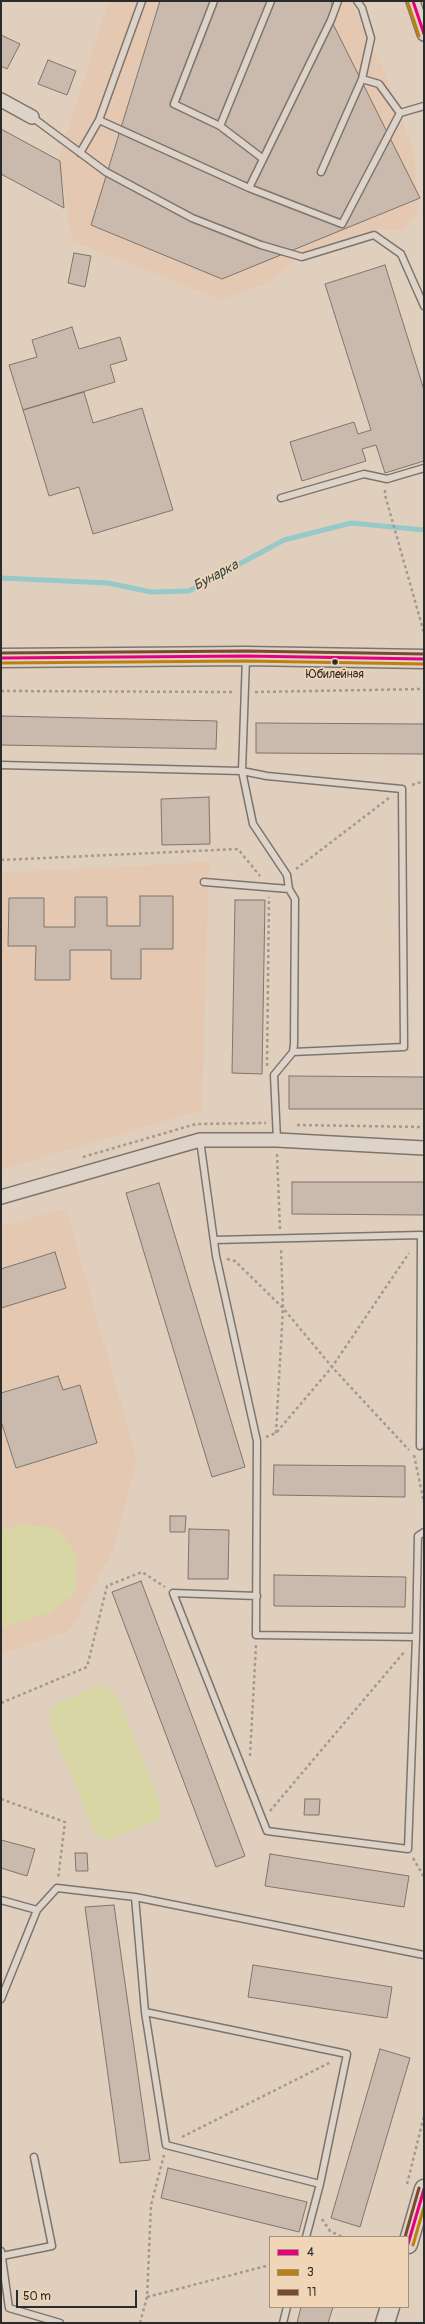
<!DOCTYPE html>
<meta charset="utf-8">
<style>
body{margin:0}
#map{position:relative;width:425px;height:2324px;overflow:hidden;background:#e1cfbe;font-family:Pangolin,sans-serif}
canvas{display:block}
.frame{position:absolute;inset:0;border:2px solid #2b2b2b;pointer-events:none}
.legend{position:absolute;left:269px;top:2236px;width:140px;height:72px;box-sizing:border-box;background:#f0d6b7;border:1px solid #a1927f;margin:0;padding:5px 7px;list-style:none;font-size:12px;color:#2b2b2b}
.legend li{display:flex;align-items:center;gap:8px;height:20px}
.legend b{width:20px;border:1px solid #a1927f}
.scale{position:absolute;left:16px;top:2290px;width:121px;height:18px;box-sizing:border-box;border:2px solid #2b2b2b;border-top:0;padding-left:5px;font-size:12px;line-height:14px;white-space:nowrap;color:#2b2b2b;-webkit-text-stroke:3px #f0d6b7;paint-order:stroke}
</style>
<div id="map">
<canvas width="425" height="2324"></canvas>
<div class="frame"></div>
<ul class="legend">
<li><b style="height:5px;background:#e5007d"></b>4</li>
<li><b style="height:5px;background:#ba810d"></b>3</li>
<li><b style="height:5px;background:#7a4b2a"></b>11</li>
</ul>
<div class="scale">50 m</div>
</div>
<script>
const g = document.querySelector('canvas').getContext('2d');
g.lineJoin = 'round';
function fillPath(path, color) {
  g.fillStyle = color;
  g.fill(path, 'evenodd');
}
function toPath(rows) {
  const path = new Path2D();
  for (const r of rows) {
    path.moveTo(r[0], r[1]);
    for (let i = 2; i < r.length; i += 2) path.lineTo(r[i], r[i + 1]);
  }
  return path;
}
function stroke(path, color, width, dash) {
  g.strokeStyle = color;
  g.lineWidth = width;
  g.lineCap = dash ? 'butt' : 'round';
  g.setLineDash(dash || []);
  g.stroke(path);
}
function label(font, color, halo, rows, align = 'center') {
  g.font = font + ' Pangolin,sans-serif';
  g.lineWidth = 3;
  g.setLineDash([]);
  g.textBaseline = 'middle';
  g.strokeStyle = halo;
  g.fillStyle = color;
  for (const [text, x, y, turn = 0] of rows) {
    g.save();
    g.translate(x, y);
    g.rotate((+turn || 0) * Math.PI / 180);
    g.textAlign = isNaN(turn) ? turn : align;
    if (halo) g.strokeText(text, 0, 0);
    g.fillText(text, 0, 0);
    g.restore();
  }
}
const built = toPath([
 [109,1,351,1,384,71,414,153,418,208,405,230,375,230,305,251,270,282,221,300,72,241,59,157],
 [209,862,202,1110,1,1170,1,873],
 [66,1209,137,1461,112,1553,69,1631,1,1654,1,1226]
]);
const green = toPath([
 [19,1525,56,1527,77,1554,75,1594,49,1613,1,1628,1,1530],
 [99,1685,111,1689,119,1699,162,1808,159,1820,107,1840,96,1835,51,1727,49,1716,52,1706]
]);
const stream = toPath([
 [1,578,108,583,151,592,189,591,284,540,351,523,424,530]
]);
const building = toPath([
 [160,1,332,1,331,20,420,198,222,279,91,225,160,1],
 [1,35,20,44,7,69,1,66,1,35],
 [48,60,76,71,67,95,38,84,48,60],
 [1,129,60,161,64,208,1,174,1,129],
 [74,253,91,256,85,287,68,283,74,253],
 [385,265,424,390,424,461,385,473,376,445,362,449,366,461,302,481,290,442,354,422,358,434,371,430,325,284,385,265],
 [72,327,79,349,120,337,127,360,110,365,115,382,23,410,9,365,37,357,32,340,72,327],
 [84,392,93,423,142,408,173,510,93,534,79,487,49,496,23,410,84,392],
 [1,716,217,721,216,749,1,745,1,716],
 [256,723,424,724,424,754,256,753,256,723],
 [209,797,210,844,162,845,161,799,209,797],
 [140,896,173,896,173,949,141,949,141,979,111,979,111,950,70,950,70,980,35,980,36,946,8,946,9,898,44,898,44,927,75,927,75,897,107,897,107,926,140,926,140,896],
 [235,900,265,900,262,1074,232,1073,235,900],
 [289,1076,424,1077,424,1109,289,1109,289,1076],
 [292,1182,424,1182,424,1215,292,1214,292,1182],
 [159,1183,245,1467,212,1477,126,1193,159,1183],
 [55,1252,66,1288,1,1308,1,1269,55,1252],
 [58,1376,63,1390,80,1385,97,1443,16,1468,1,1421,1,1393,58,1376],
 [274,1465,405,1466,405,1497,273,1495,274,1465],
 [170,1516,186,1516,185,1532,170,1532,170,1516],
 [189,1529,229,1530,228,1579,188,1579,189,1529],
 [274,1575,406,1577,405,1607,274,1606,274,1575],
 [141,1581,245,1856,216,1867,112,1592,141,1581],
 [305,1799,320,1799,319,1815,304,1815,305,1799],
 [1,1840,35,1849,27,1876,1,1868,1,1840],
 [75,1853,87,1853,88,1871,76,1871,75,1853],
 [270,1854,409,1876,404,1907,265,1886,270,1854],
 [114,1905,150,2160,120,2163,85,1907,114,1905],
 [253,1965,392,1987,387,2018,248,1997,253,1965],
 [380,2049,410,2058,360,2227,331,2218,380,2049],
 [168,2168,307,2202,299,2232,161,2198,168,2168],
 [301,2307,333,2307,328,2323,297,2323,301,2307]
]);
const path = toPath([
 [385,490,385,495,424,633],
 [1,691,234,692],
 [255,692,424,689],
 [412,785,424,781],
 [1,860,238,849,260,876],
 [296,869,389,798],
 [267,1066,269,897],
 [297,1125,424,1127],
 [277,1154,280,1229],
 [83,1157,196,1124,266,1123],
 [227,1259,235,1261,283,1308,332,1367,409,1450],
 [276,1433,283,1308,281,1248],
 [266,1437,276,1433,332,1367,409,1253],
 [414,1455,424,1503],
 [1,1703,87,1667,107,1586,142,1572,165,1587],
 [250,1756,256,1645],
 [1,1799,65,1822,58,1879],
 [270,1811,405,1651],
 [413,1858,424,1877],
 [182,2137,331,2062],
 [407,2184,424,2116],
 [322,2219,330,2231,342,2237],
 [147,2297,270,2265],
 [140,2323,147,2297,151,2205,164,2155]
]);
const lane = toPath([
 [214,1,174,104,220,126,262,158],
 [357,1,362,8,371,38,362,79],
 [32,117,106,172,192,218,261,245,302,257,374,235,401,254,424,306],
 [99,120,249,188,342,224,400,113,424,106],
 [220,126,271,1],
 [80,153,99,120,142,1],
 [321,172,362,79,379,84,400,113],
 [249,188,331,20,338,1],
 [281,498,364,474,387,479,424,468],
 [1,765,242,771,246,658],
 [204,882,289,889],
 [200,1140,216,1256,257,1441,256,1635,416,1637,418,1536,424,1532],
 [277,1140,274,1075,293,1052,294,1044,295,899,289,889,287,875,253,824,242,771,267,776,402,789,404,1047,293,1052],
 [214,1240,421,1235,420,1446],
 [257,1596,173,1593,267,1831,408,1849,416,1637],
 [135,1897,145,2012,347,2054,320,2184,306,2237],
 [1,1900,37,1910],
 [1,1999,37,1910,57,1888,135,1897,424,1955],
 [145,2012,166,2145,320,2184],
 [1,2251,9,2308,60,2323],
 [2,2256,52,2246,34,2157],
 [283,2323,287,2307]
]);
const street = toPath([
 [413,1,424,34],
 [1,100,32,117],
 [1,1197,200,1140,277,1140,424,1148]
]);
const secondary = toPath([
 [1,658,246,656,424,659],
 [408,2244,424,2189],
 [385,2323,390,2307]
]);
const bus1 = toPath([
 [413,1,424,34],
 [1,658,246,656,424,659],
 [408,2244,424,2189]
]);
const bus2 = toPath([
 [408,3,419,36],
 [1,663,246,661,424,664],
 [413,2245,424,2207]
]);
const bus3 = toPath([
 [1,653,246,651,424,654],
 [405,2237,419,2188]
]);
const markers = [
 [335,662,3.5,"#2b2b2b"]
];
const busNames = [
 ["Юбилейная",335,675]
];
const waterNames = [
 ["Бунарка",216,576,-28]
];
fillPath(built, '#e4c8b1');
fillPath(green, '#d7d6a4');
stroke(stream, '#96c9c8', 5);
fillPath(building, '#cab9ad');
stroke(building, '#7d756d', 1);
stroke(lane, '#7d756d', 9);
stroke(street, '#7d756d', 16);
stroke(secondary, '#7d756d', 21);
stroke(path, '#a19a92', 2.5, [3, 3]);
stroke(lane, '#ded3c8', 6);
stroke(street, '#ded3c8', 13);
stroke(secondary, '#ded3c8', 18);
stroke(bus1, '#e5007d', 3);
stroke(bus2, '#ba810d', 3);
stroke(bus3, '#7a4b2a', 3);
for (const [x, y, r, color] of markers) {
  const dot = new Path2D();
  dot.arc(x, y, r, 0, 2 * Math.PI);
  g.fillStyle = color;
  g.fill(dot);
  stroke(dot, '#f0d6b7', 1.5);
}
label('12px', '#2b2b2b', '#f0d6b7', busNames);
label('italic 14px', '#3a4a4b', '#f0d6b7', waterNames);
</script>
